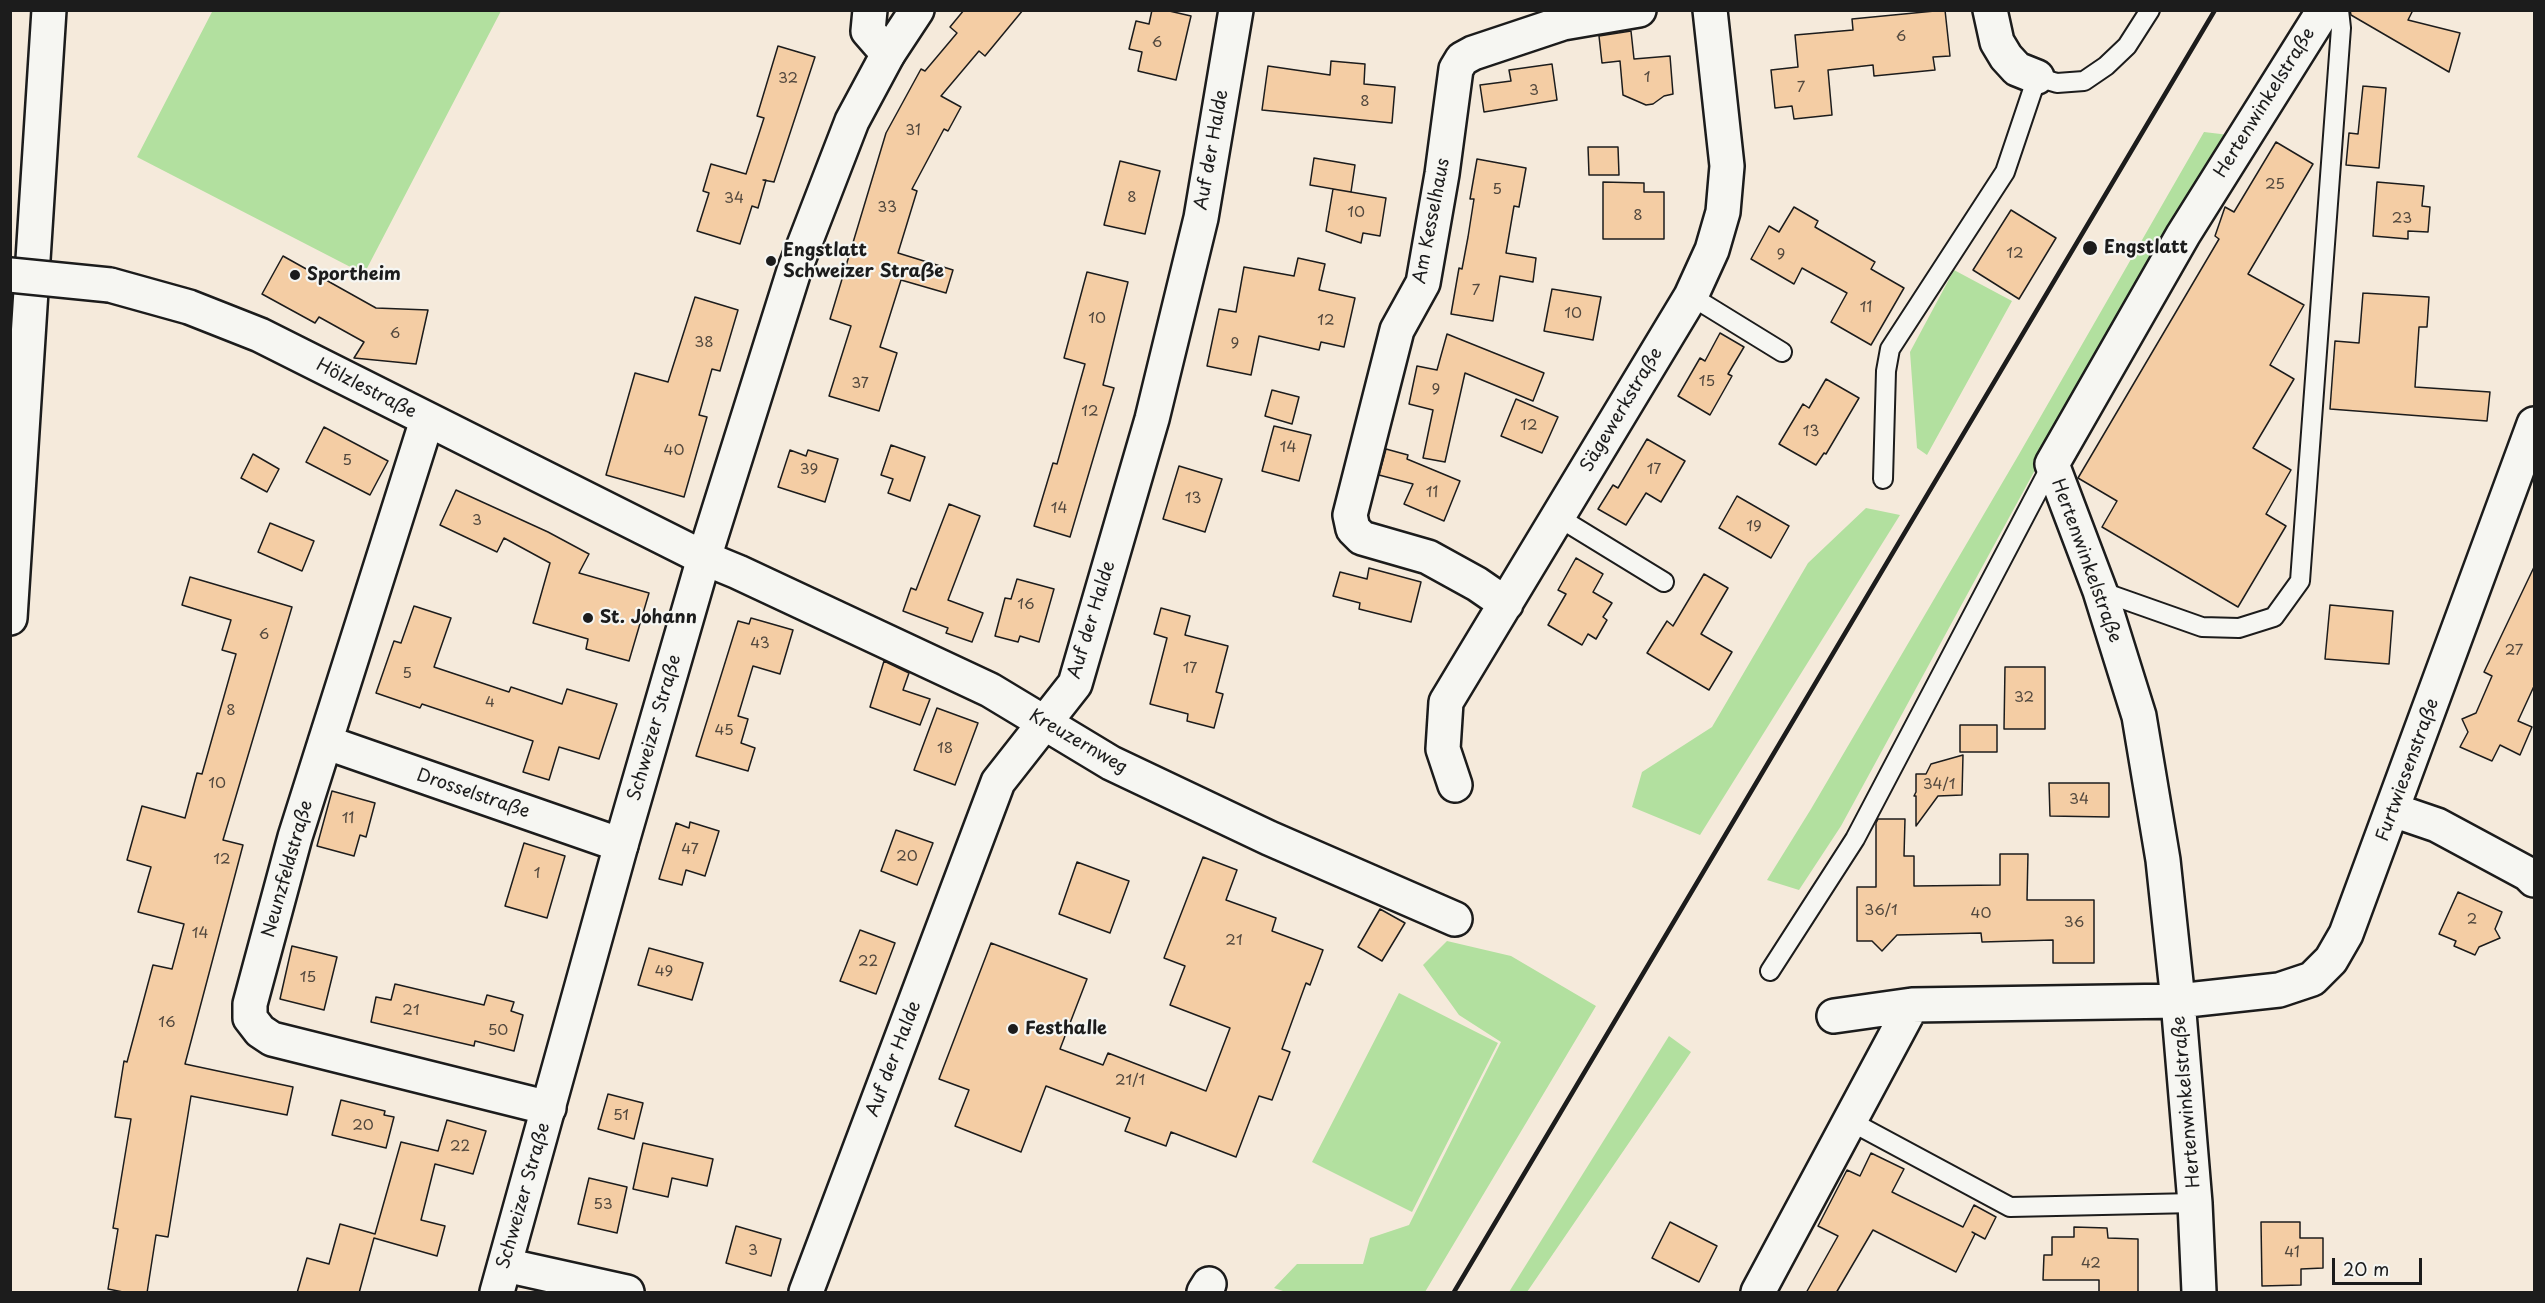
<!DOCTYPE html>
<meta charset="utf-8">
<style>
body{margin:0}
#map{position:relative;width:2545px;height:1303px;overflow:hidden;background:#f5eadb;font-family:"Playpen Sans",sans-serif}
canvas{display:block}
.frame{position:absolute;inset:0;border:12px solid #1c1c1c;pointer-events:none}
.scale{position:absolute;left:2332px;top:1258px;width:90px;height:27px;box-sizing:border-box;border:3px solid #1c1c1c;border-top:0;padding-left:8px;font-size:18px;line-height:21px;white-space:nowrap;color:#1c1c1c;-webkit-text-stroke:4px #f6f6f2;paint-order:stroke}
</style>
<div id="map">
<canvas width="2545" height="1303"></canvas>
<div class="frame"></div>
<div class="scale">20 m</div>
</div>
<script>
const g = document.querySelector('canvas').getContext('2d');
g.lineJoin = 'round';
function fillPath(path, color) {
  g.fillStyle = color;
  g.fill(path, 'evenodd');
}
function toPath(rows) {
  const path = new Path2D();
  for (const r of rows) {
    path.moveTo(r[0], r[1]);
    for (let i = 2; i < r.length; i += 2) path.lineTo(r[i], r[i + 1]);
  }
  return path;
}
function stroke(path, color, width, dash) {
  g.strokeStyle = color;
  g.lineWidth = width;
  g.lineCap = dash ? 'butt' : 'round';
  g.setLineDash(dash || []);
  g.stroke(path);
}
function label(font, color, halo, rows, align = 'center') {
  g.font = font + ' "Playpen Sans",sans-serif';
  g.lineWidth = 4.5;
  g.setLineDash([]);
  g.textBaseline = 'middle';
  g.strokeStyle = halo;
  g.fillStyle = color;
  for (const [text, x, y, turn = 0] of rows) {
    g.save();
    g.translate(x, y);
    g.rotate((+turn || 0) * Math.PI / 180);
    g.textAlign = isNaN(turn) ? turn : align;
    if (halo) g.strokeText(text, 0, 0);
    g.fillText(text, 0, 0);
    g.restore();
  }
}
const green = toPath([
 [213,10,501,11,364,274,137,157],
 [2204,132,2229,135,2041,459,1841,826,1799,890,1767,880,1811,809,2018,456],
 [1954,270,2012,301,1927,455,1917,448,1910,352],
 [1866,508,1900,515,1700,835,1632,807,1642,772,1712,727,1808,563],
 [1447,941,1511,956,1596,1006,1425,1292,1286,1292,1274,1288,1297,1264,1363,1264,1370,1238,1409,1225,1501,1042,1459,1015,1423,965],
 [1399,993,1498,1043,1412,1212,1312,1162],
 [1669,1036,1691,1052,1527,1292,1509,1292]
]);
const building = toPath([
 [964,10,1023,10,985,56,979,51,941,96,961,107,948,131,944,129,912,189,917,191,898,253,953,270,946,293,901,280,880,347,897,353,879,411,829,396,851,326,830,319,886,133,921,69,925,71,957,33,950,27,964,10],
 [1152,10,1165,10,1191,16,1176,80,1138,71,1142,52,1129,49,1136,21,1149,24,1152,10],
 [1945,10,1950,56,1933,57,1935,70,1874,76,1873,65,1828,70,1832,115,1794,119,1792,106,1775,108,1771,70,1798,67,1795,35,1853,30,1852,19,1945,10],
 [2350,10,2413,10,2408,20,2460,33,2449,72,2351,15,2350,10],
 [1631,31,1634,59,1670,56,1673,94,1664,96,1653,104,1646,105,1623,95,1620,61,1602,63,1599,36,1631,31],
 [778,46,815,57,774,182,763,180,766,180,758,208,752,206,740,244,697,231,709,193,703,191,711,164,746,174,764,118,757,116,778,46],
 [1331,61,1365,64,1364,84,1395,87,1392,123,1262,110,1268,66,1330,75,1331,61],
 [1552,64,1557,100,1484,112,1480,85,1511,81,1509,70,1552,64],
 [2363,86,2386,88,2379,168,2346,165,2349,133,2358,134,2363,86],
 [2276,142,2313,164,2248,274,2304,305,2270,365,2294,379,2253,448,2291,470,2266,514,2286,526,2238,607,2102,527,2117,501,2078,478,2219,239,2215,236,2225,207,2234,212,2276,142],
 [1588,147,1618,147,1619,175,1589,175,1588,147],
 [1314,158,1355,165,1351,192,1310,185,1314,158],
 [1477,159,1526,168,1519,207,1514,206,1506,253,1536,258,1533,282,1500,276,1493,321,1451,314,1459,268,1462,269,1468,237,1474,199,1470,199,1477,159],
 [1120,161,1160,171,1145,234,1104,225,1120,161],
 [1603,182,1644,183,1644,192,1664,192,1664,239,1603,239,1603,182],
 [2377,182,2424,186,2422,206,2430,207,2428,232,2408,231,2408,239,2373,236,2377,182],
 [1333,189,1386,198,1380,236,1363,233,1361,243,1326,231,1333,189],
 [1794,207,1818,221,1815,227,1875,262,1871,269,1904,288,1871,345,1831,322,1847,293,1802,268,1794,284,1751,259,1769,226,1779,232,1794,207],
 [2011,210,2056,238,2019,299,1973,270,2011,210],
 [283,256,376,308,428,310,416,364,354,358,364,342,319,317,315,323,262,294,283,256],
 [1298,258,1325,264,1319,290,1355,298,1344,347,1321,342,1319,350,1259,336,1251,375,1207,366,1219,309,1236,312,1244,267,1294,276,1298,258],
 [1087,272,1128,282,1103,385,1114,388,1070,537,1034,526,1053,463,1057,464,1085,364,1064,358,1087,272],
 [1552,289,1601,297,1593,340,1544,331,1552,289],
 [2363,293,2429,297,2427,327,2419,327,2415,387,2490,392,2487,421,2330,409,2335,341,2359,343,2363,293],
 [695,297,738,310,720,371,712,369,699,415,707,417,684,497,606,475,635,373,668,382,695,297],
 [1720,333,1744,347,1728,374,1732,376,1710,415,1678,396,1700,358,1705,361,1720,333],
 [1447,334,1544,373,1533,401,1465,373,1445,462,1423,458,1433,410,1409,404,1417,366,1437,370,1447,334],
 [1826,379,1859,398,1826,454,1824,453,1816,465,1779,444,1803,404,1809,408,1826,379],
 [1272,390,1299,397,1292,424,1265,416,1272,390],
 [1516,399,1558,417,1542,453,1501,436,1516,399],
 [1274,426,1311,435,1299,481,1262,471,1274,426],
 [324,427,388,461,370,495,306,462,324,427],
 [1647,439,1685,461,1661,502,1646,493,1626,525,1598,509,1613,485,1618,488,1647,439],
 [891,445,925,457,910,501,888,493,893,479,881,475,891,445],
 [1386,449,1408,455,1407,459,1460,481,1444,521,1404,504,1413,484,1379,475,1386,449],
 [790,450,806,456,808,450,838,459,825,502,778,487,790,450],
 [253,454,279,469,267,492,241,478,253,454],
 [1179,466,1222,479,1205,532,1163,519,1179,466],
 [456,490,548,532,589,554,579,573,649,593,629,661,586,649,588,639,533,623,550,563,504,538,497,552,440,525,456,490],
 [1737,496,1789,526,1771,558,1719,528,1737,496],
 [949,504,980,516,948,600,983,613,972,642,946,633,948,628,903,611,911,588,916,590,949,504],
 [270,523,314,541,302,571,258,552,270,523],
 [1576,558,1603,574,1593,592,1612,603,1603,617,1607,620,1596,639,1588,634,1582,645,1548,625,1566,594,1558,590,1576,558],
 [2535,565,2535,684,2518,721,2532,727,2520,755,2500,745,2492,761,2460,747,2468,732,2462,719,2476,713,2492,676,2484,672,2535,565],
 [1369,568,1421,582,1411,622,1359,609,1360,603,1333,596,1340,572,1367,579,1369,568],
 [1704,574,1728,588,1701,634,1732,652,1709,690,1647,653,1667,621,1673,626,1704,574],
 [190,577,292,607,223,840,243,845,185,1064,293,1087,287,1115,191,1096,168,1237,156,1235,147,1293,128,1293,108,1289,118,1229,113,1228,131,1119,115,1117,124,1061,127,1062,153,965,172,969,184,924,138,912,151,867,127,860,142,806,185,818,197,773,202,774,236,654,222,650,231,620,182,605,190,577],
 [1017,579,1054,589,1039,642,1020,636,1018,642,995,636,1005,598,1011,599,1017,579],
 [2330,605,2393,611,2389,664,2325,659,2330,605],
 [414,606,451,618,434,667,509,692,511,687,562,704,567,689,617,704,599,759,559,747,549,780,523,772,533,741,422,704,420,708,376,693,394,641,401,643,414,606],
 [1161,608,1190,616,1185,635,1228,646,1216,692,1223,694,1214,728,1187,721,1188,714,1150,704,1167,638,1154,634,1161,608],
 [751,618,793,630,780,674,753,666,738,716,748,719,741,743,755,748,748,771,696,756,738,621,749,624,751,618],
 [884,661,909,673,903,690,930,699,920,725,870,707,884,661],
 [2005,667,2045,667,2045,729,2004,729,2005,667],
 [937,708,978,723,955,785,914,770,937,708],
 [1960,725,1997,725,1997,752,1960,752,1960,725],
 [1963,755,1962,795,1938,796,1916,826,1916,796,1914,796,1916,792,1916,774,1926,774,1931,764,1963,755],
 [2049,783,2109,783,2109,817,2050,816,2049,783],
 [332,791,375,803,366,837,360,835,354,856,317,846,332,791],
 [1878,819,1905,819,1904,856,1914,856,1914,886,2000,885,2000,854,2028,854,2027,900,2094,900,2094,963,2053,963,2053,940,1982,942,1981,933,1897,935,1882,951,1872,941,1857,941,1857,887,1876,887,1876,823,1878,819],
 [690,822,719,831,705,876,686,870,682,885,659,879,676,823,689,828,690,822],
 [896,830,933,843,917,885,881,871,896,830],
 [524,843,565,856,547,918,505,906,524,843],
 [1203,857,1237,870,1226,900,1276,918,1272,931,1323,950,1310,985,1306,983,1282,1049,1290,1052,1272,1100,1259,1096,1236,1157,1171,1132,1166,1146,1125,1131,1130,1118,1046,1086,1021,1152,955,1126,969,1090,939,1079,991,943,1087,979,1060,1049,1103,1065,1108,1053,1206,1091,1230,1028,1170,1005,1185,966,1164,958,1203,857],
 [1077,862,1129,881,1110,933,1059,914,1077,862],
 [2458,892,2502,912,2495,929,2500,938,2479,947,2475,955,2454,946,2456,941,2439,934,2458,892],
 [1380,909,1405,923,1382,961,1358,947,1380,909],
 [860,930,895,943,876,994,840,981,860,930],
 [292,946,337,957,324,1010,280,999,292,946],
 [649,948,703,963,692,1000,638,985,649,948],
 [395,984,484,1005,487,995,514,1002,511,1011,523,1015,514,1051,475,1041,474,1046,371,1022,376,997,391,1000,395,984],
 [608,1094,643,1103,634,1139,598,1129,608,1094],
 [341,1100,385,1111,384,1115,394,1117,386,1148,332,1135,341,1100],
 [447,1120,486,1131,473,1174,435,1164,421,1220,445,1226,437,1256,374,1238,359,1293,297,1293,307,1258,329,1264,340,1224,375,1234,401,1142,438,1151,447,1120],
 [643,1143,713,1159,707,1186,672,1178,668,1197,633,1189,643,1143],
 [1871,1153,1904,1169,1892,1192,1963,1227,1974,1205,1996,1217,1985,1239,1972,1232,1975,1234,1956,1272,1873,1230,1836,1293,1806,1293,1838,1236,1818,1226,1847,1170,1860,1176,1871,1153],
 [589,1178,627,1187,617,1233,578,1224,589,1178],
 [1670,1222,1717,1246,1699,1282,1652,1258,1670,1222],
 [2261,1222,2300,1222,2300,1238,2323,1238,2323,1268,2301,1269,2301,1285,2262,1286,2261,1222],
 [736,1226,781,1239,771,1276,726,1263,736,1226],
 [2074,1227,2107,1228,2108,1238,2138,1239,2138,1293,2099,1293,2099,1280,2043,1280,2044,1255,2052,1255,2052,1237,2074,1237,2074,1227]
]);
const service = toPath([
 [1691,296,1782,352],
 [1883,479,1886,371,1890,349,2005,172,2037,77,2057,83,2084,81,2106,66,2127,46,2150,10],
 [1558,517,1664,582],
 [2100,591,2202,627,2239,628,2274,617,2300,581,2341,28,2339,10],
 [1770,971,1855,839,2052,464],
 [1850,1121,2010,1207,2195,1203]
]);
const minor = toPath([
 [870,10,868,31,888,54],
 [1990,10,1997,42,2006,57,2017,69,2037,77],
 [110,285,189,307,260,335,704,558,738,572,990,690,1111,763,1269,838,1455,919],
 [427,420,295,837,250,1004,250,1018,260,1031,272,1039,549,1108],
 [1506,604,1477,584,1428,557,1362,538,1353,529,1350,515,1397,330,1423,283,1442,174,1456,69,1462,59,1473,53,1563,23,1639,10],
 [325,742,621,845],
 [1455,785,1443,749,1446,702,1691,296,1712,250,1723,212,1727,166,1710,10],
 [2393,810,2437,825,2528,874,2534,880],
 [1834,1016,1912,1005,2178,1001,2279,990,2312,979,2331,960,2346,934,2534,424],
 [505,1265,627,1292],
 [806,1292,998,782,1075,684,1152,419,1201,218,1236,10],
 [1204,1292,1209,1284],
 [1758,1292,1912,1005],
 [2199,1292,2195,1203,2178,1001,2163,860,2139,716,2100,591,2052,464,2183,235,2324,10]
]);
const tertiary = toPath([
 [497,1292,621,845,704,558,794,271,852,121,888,54,917,10]
]);
const trunk = toPath([
 [10,618,49,10]
]);
const rail = toPath([
 [1454,1292,2215,10]
]);
const minorBridge = toPath([
 [10,275,110,285]
]);
const markers = [
 [2090,248,8,"#1c1c1c"],
 [771,261,6,"#1c1c1c"],
 [295,275,6,"#1c1c1c"],
 [588,618,6,"#1c1c1c"],
 [1013,1029,6,"#1c1c1c"]
];
const numberNames = [
 ["6",1901,37],
 ["6",1157,43],
 ["1",1647,78],
 ["32",788,79],
 ["7",1801,88],
 ["3",1534,91],
 ["8",1365,102],
 ["31",913,131],
 ["25",2275,185],
 ["5",1497,190],
 ["8",1132,198],
 ["34",734,199],
 ["33",887,208],
 ["10",1356,213],
 ["8",1638,216],
 ["23",2402,219],
 ["12",2015,254],
 ["9",1781,255],
 ["7",1476,291],
 ["11",1866,308],
 ["10",1573,314],
 ["10",1097,319],
 ["12",1326,321],
 ["6",395,334],
 ["38",704,343],
 ["9",1235,344],
 ["15",1707,382],
 ["37",860,384],
 ["9",1436,390],
 ["12",1090,412],
 ["12",1529,426],
 ["13",1811,432],
 ["14",1288,448],
 ["40",674,451],
 ["5",347,461],
 ["39",809,470],
 ["17",1654,470],
 ["11",1432,493],
 ["13",1193,499],
 ["14",1059,509],
 ["3",477,521],
 ["19",1754,527],
 ["16",1026,605],
 ["6",264,635],
 ["43",760,644],
 ["27",2514,651],
 ["17",1190,669],
 ["5",407,674],
 ["32",2024,698],
 ["4",490,703],
 ["8",231,711],
 ["45",724,731],
 ["18",945,749],
 ["10",217,784],
 ["34/1",1939,785],
 ["34",2079,800],
 ["11",348,819],
 ["47",690,850],
 ["20",907,857],
 ["12",222,860],
 ["1",537,874],
 ["36/1",1881,911],
 ["40",1981,914],
 ["2",2472,920],
 ["36",2074,923],
 ["14",200,934],
 ["21",1234,941],
 ["22",868,962],
 ["49",664,972],
 ["15",308,978],
 ["21",411,1011],
 ["16",167,1023],
 ["50",498,1031],
 ["21/1",1130,1081],
 ["51",621,1116],
 ["20",363,1126],
 ["22",460,1147],
 ["53",603,1205],
 ["3",753,1251],
 ["41",2292,1253],
 ["42",2091,1264]
];
const streetNames = [
 ["Hertenwinkelstraße",2265,103,-58],
 ["Auf der Halde",1212,150,-80],
 ["Am Kesselhaus",1432,221,-79],
 ["Hölzlestraße",366,389,27],
 ["Sägewerkstraße",1622,410,-59],
 ["Hertenwinkelstraße",2086,561,70],
 ["Auf der Halde",1092,620,-73],
 ["Schweizer Straße",655,728,-74],
 ["Kreuzernweg",1078,742,30],
 ["Furtwiesenstraße",2408,770,-70],
 ["Drosselstraße",473,794,19],
 ["Neunzfeldstraße",288,869,-74],
 ["Auf der Halde",894,1059,-69],
 ["Hertenwinkelstraße",2187,1102,-95],
 ["Schweizer Straße",524,1196,-74]
];
const poiNames = [
 ["Engstlatt",2104,248],
 ["Engstlatt",783,251],
 ["Schweizer Straße",783,272],
 ["Sportheim",307,275],
 ["St. Johann",600,618],
 ["Festhalle",1025,1029]
];
fillPath(green, '#b2e09f');
fillPath(building, '#f4cda4');
stroke(building, '#1c1c1c', 1.5);
stroke(service, '#1c1c1c', 22);
stroke(minor, '#1c1c1c', 38);
stroke(tertiary, '#1c1c1c', 38);
stroke(trunk, '#1c1c1c', 38);
stroke(service, '#f6f6f2', 18);
stroke(minor, '#f6f6f2', 33);
stroke(tertiary, '#f6f6f2', 33);
stroke(trunk, '#f6f6f2', 33);
stroke(rail, '#1c1c1c', 4.5);
stroke(minorBridge, '#1c1c1c', 38, []);
stroke(minorBridge, '#f6f6f2', 33);
for (const [x, y, r, color] of markers) {
  const dot = new Path2D();
  dot.arc(x, y, r, 0, 2 * Math.PI);
  g.fillStyle = color;
  g.fill(dot);
  stroke(dot, '#f6f6f2', 2);
}
label('15px', '#52483e', null, numberNames);
label('18px', '#1c1c1c', '#f6f6f2', streetNames);
label('bold 18px', '#1c1c1c', '#f6f6f2', poiNames, 'left');
</script>
